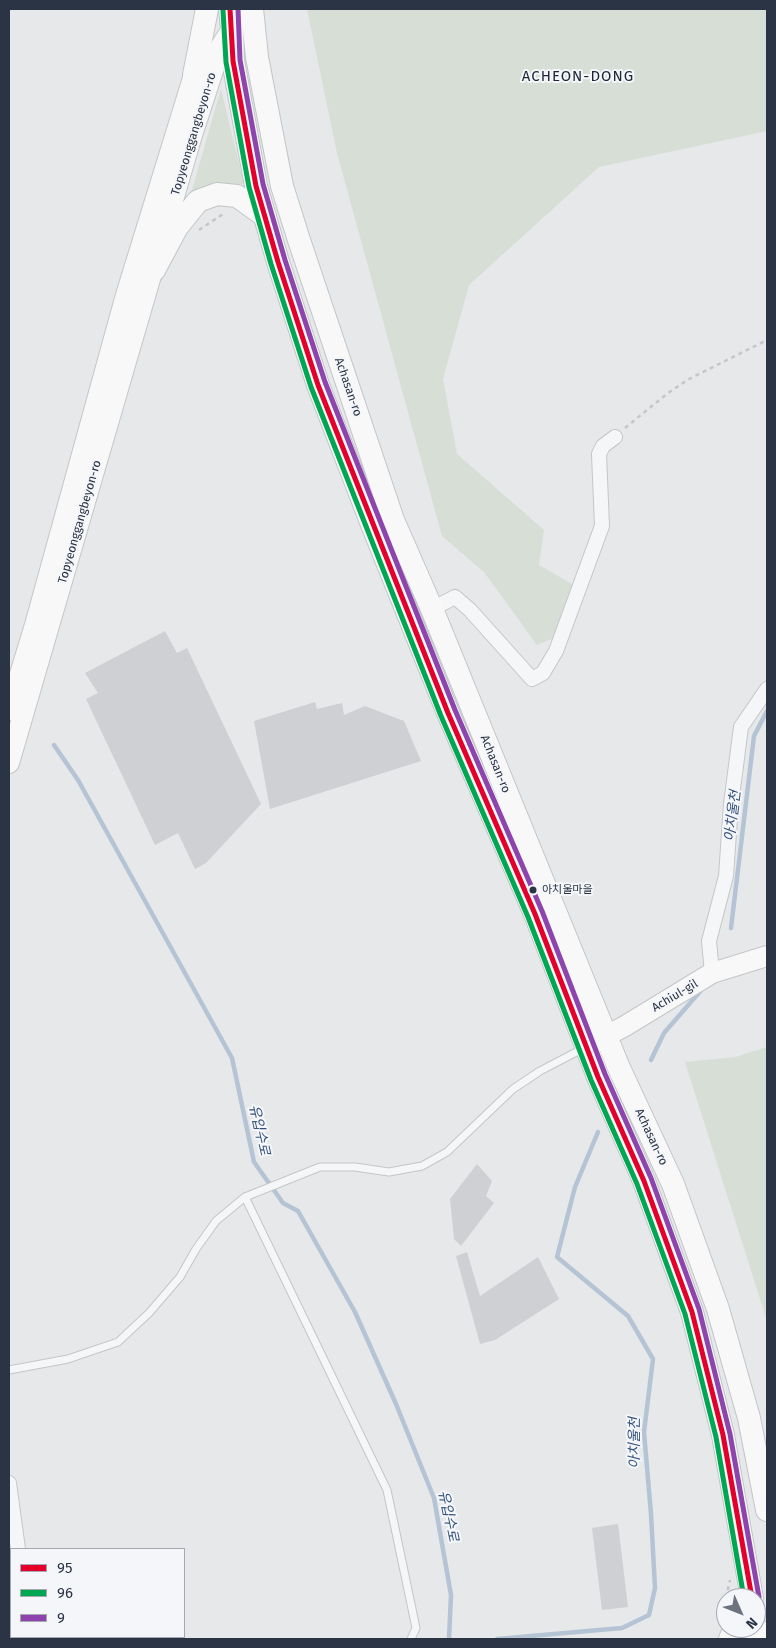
<!DOCTYPE html>
<meta charset="utf-8">
<style>
body{margin:0}
#map{position:relative;width:776px;height:1648px;overflow:hidden;background:#e6e8ea;font-family:"Fira Sans",sans-serif}
canvas{display:block}
.frame{position:absolute;inset:0;border:10px solid #2b3445;pointer-events:none}
.legend{position:absolute;left:10px;top:1548px;width:175px;height:90px;box-sizing:border-box;background:#f4f6f9;border:1px solid #a4a8b1;margin:0;padding:6px 9px;list-style:none;font-size:15px;color:#2b3445}
.legend li{display:flex;align-items:center;gap:10px;height:25px}
.legend b{width:25px;border:1px solid #a4a8b1}
.north{position:absolute;left:716px;top:1588px;width:50px;height:50px;box-sizing:border-box;background:#f4f6f9;border:1px solid #a4a8b1;border-radius:50%;rotate:134deg;font-size:14px;font-weight:700;line-height:20px;text-align:center;color:#2b3445}
.north::after{content:'';display:block;margin:auto;width:18px;height:22px;background:#6c737f;clip-path:polygon(50% 0,100% 100%,50% 72%,0 100%)}
</style>
<div id="map">
<canvas width="776" height="1648"></canvas>
<div class="frame"></div>
<ul class="legend">
<li><b style="height:6px;background:#e4002b"></b>95</li>
<li><b style="height:6px;background:#00a651"></b>96</li>
<li><b style="height:6px;background:#8e44ad"></b>9</li>
</ul>
<div class="north">N</div>
</div>
<script>
const g = document.querySelector('canvas').getContext('2d');
g.lineJoin = 'round';
function fillPath(path, color) {
  g.fillStyle = color;
  g.fill(path, 'evenodd');
}
function toPath(rows) {
  const path = new Path2D();
  for (const r of rows) {
    path.moveTo(r[0], r[1]);
    for (let i = 2; i < r.length; i += 2) path.lineTo(r[i], r[i + 1]);
  }
  return path;
}
function stroke(path, color, width, dash) {
  g.strokeStyle = color;
  g.lineWidth = width;
  g.lineCap = dash ? 'butt' : 'round';
  g.setLineDash(dash || []);
  g.stroke(path);
}
function label(font, color, halo, rows, align = 'center') {
  g.font = font + ' "Fira Sans","Noto Sans KR",sans-serif';
  g.lineWidth = 4;
  g.setLineDash([]);
  g.textBaseline = 'middle';
  g.strokeStyle = halo;
  g.fillStyle = color;
  for (const [text, x, y, turn = 0] of rows) {
    g.save();
    g.translate(x, y);
    g.rotate((+turn || 0) * Math.PI / 180);
    g.textAlign = isNaN(turn) ? turn : align;
    if (halo) g.strokeText(text, 0, 0);
    g.fillText(text, 0, 0);
    g.restore();
  }
}
const green = toPath([
 [307,9,767,9,767,131,599,167,469,285,443,379,457,454,544,530,539,565,584,591,562,635,537,645,484,572,442,536,337,153],
 [221,89,244,184,225,184,190,197],
 [767,1047,767,1321,685,1062,736,1057],
 [9,1538,11,1557,11,1637,54,1637,57,1639,10,1639,9,1638]
]);
const stream = toPath([
 [54,745,78,780,232,1058,254,1162,283,1203,298,1211,355,1312,396,1404,434,1498,451,1595,449,1639],
 [731,928,754,736,767,711],
 [651,1060,664,1033,703,988],
 [497,1639,622,1628,649,1615,655,1588,651,1514,644,1432,653,1359,628,1316,557,1257,575,1187,598,1132]
]);
const building = toPath([
 [165,631,177,653,187,648,261,804,206,863,195,869,178,833,155,845,86,699,98,693,85,673],
 [315,702,317,709,342,703,344,715,365,706,404,721,421,761,270,809,254,721],
 [477,1164,492,1181,486,1196,494,1203,461,1246,454,1239,450,1199],
 [467,1252,480,1296,538,1257,559,1299,495,1340,480,1344,456,1256],
 [618,1524,628,1607,602,1610,592,1528]
]);
const path = toPath([
 [199,230,223,214],
 [625,428,668,393,689,379,767,340],
 [726,1598,730,1580],
 [722,1616,726,1598]
]);
const lane = toPath([
 [245,1197,387,1490,416,1628,411,1639],
 [9,1370,68,1359,118,1342,149,1313,180,1277,196,1249,216,1221,245,1197,320,1167,355,1167,389,1172,422,1166,447,1152,513,1089,540,1071,584,1048]
]);
const street = toPath([
 [432,609,455,597,470,610,532,679,543,673,556,651,602,526,599,454,603,446,615,437],
 [712,973,709,941,726,876,731,804,741,727,767,689],
 [9,1483,18,1549],
 [78,1637,83,1639]
]);
const secondary = toPath([
 [9,710,35,625,126,295,194,75,202,60],
 [9,763,192,135,221,46,232,29],
 [593,1043,625,1026,712,973,767,956]
]);
const primary = toPath([
 [230,9,232,29,233,61,256,186,278,262,318,385,373,527,448,713,535,914,598,1077,644,1181,692,1312,723,1435,752,1598],
 [252,9,257,57,282,186,299,240,393,520,432,609,619,1068,673,1184,718,1309,749,1418,767,1510],
 [194,75,207,9],
 [154,270,177,227,198,201,217,194,237,196,265,216],
 [756,1628,757,1639],
 [730,1639,735,1628]
]);
const bus1 = toPath([
 [230,9,233,61,256,186,278,262,318,385,448,713,535,914,598,1077,644,1181,692,1312,723,1435,752,1598]
]);
const bus2 = toPath([
 [223,10,226,62,249,187,271,264,311,387,441,716,528,917,591,1080,637,1184,685,1314,716,1437,744,1598]
]);
const bus3 = toPath([
 [238,9,240,60,263,184,285,260,325,382,455,710,542,911,605,1074,651,1178,699,1309,730,1434,759,1597]
]);
const markers = [
 [533,890,4.5,"#2b3445"]
];
const busNames = [
 ["아치울마을",542,890]
];
const streetNames = [
 ["Topyeonggangbeyon-ro",194,134,-73],
 ["Achasan-ro",348,387,71],
 ["Topyeonggangbeyon-ro",80,522,-74],
 ["Achasan-ro",495,764,68],
 ["Achiul-gil",675,996,-31],
 ["Achasan-ro",651,1137,65]
];
const waterNames = [
 ["아치울천",733,816,-83],
 ["유입수로",259,1130,77],
 ["아치울천",635,1443,-90],
 ["유입수로",448,1516,78]
];
const quarterNames = [
 ["ACHEON-DONG",578,77]
];
fillPath(green, '#d6ded6');
stroke(stream, '#b4c4d5', 4.5);
fillPath(building, '#ced0d3');
stroke(lane, '#c4c6c8', 9);
stroke(street, '#c4c6c8', 16);
stroke(secondary, '#c4c6c8', 22);
stroke(primary, '#c2c5c8', 24);
stroke(path, '#c5c6ca', 2.5, [4, 4]);
stroke(lane, '#f5f6f7', 7);
stroke(street, '#f5f6f7', 14);
stroke(secondary, '#f8f8f8', 20);
stroke(primary, '#f8f8f8', 22);
stroke(bus1, '#e4002b', 5);
stroke(bus2, '#00a651', 5);
stroke(bus3, '#8e44ad', 5);
for (const [x, y, r, color] of markers) {
  const dot = new Path2D();
  dot.arc(x, y, r, 0, 2 * Math.PI);
  g.fillStyle = color;
  g.fill(dot);
  stroke(dot, '#f4f6f9', 2);
}
label('11px', '#2b3445', '#f4f6f9', busNames, 'left');
label('12px', '#2b3445', '#f4f6f9', streetNames);
label('italic 14px', '#34527a', '#f4f6f9', waterNames);
g.letterSpacing = '1px';
label('15px', '#1d2536', '#f4f6f9', quarterNames);
g.letterSpacing = '0px';
</script>
